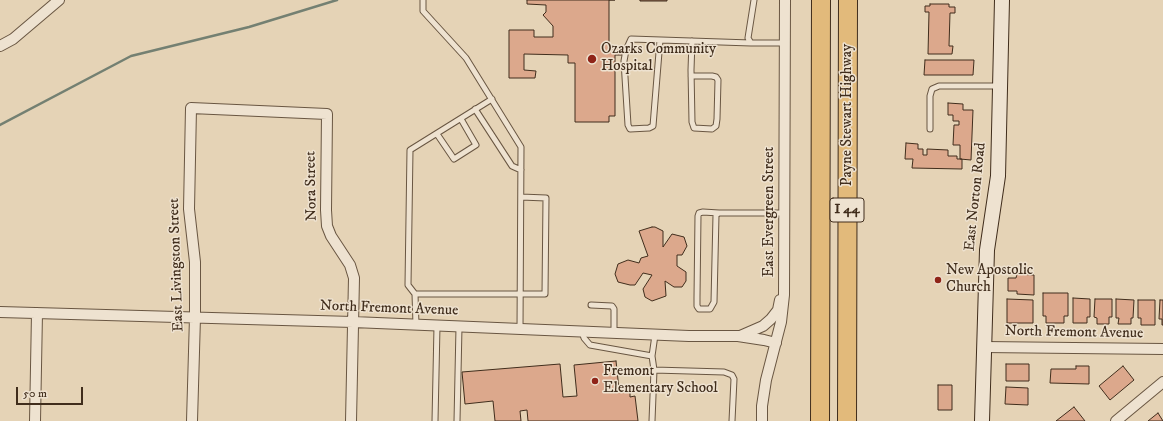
<!DOCTYPE html>
<style>
body{margin:0}
#map{position:relative;width:1163px;height:421px;overflow:hidden;background:#e5d3b6;font-family:"IM FELL DW Pica",serif}
canvas{display:block}
.scale{position:absolute;left:16px;top:387px;width:67px;height:18px;box-sizing:border-box;border:2px solid #402d1c;border-top:0;padding-left:5px;font-size:12px;line-height:14px;white-space:nowrap;color:#402d1c;-webkit-text-stroke:3px #eee2d0;paint-order:stroke}
</style>
<div id="map">
<canvas width="1163" height="421"></canvas>
<div class="scale">50 m</div>
</div>
<script>
const g = document.querySelector('canvas').getContext('2d');
g.lineJoin = 'round';
function toPath(rows) {
  const path = new Path2D();
  for (const r of rows) {
    path.moveTo(r[0], r[1]);
    for (let i = 2; i < r.length; i += 2) path.lineTo(r[i], r[i + 1]);
  }
  return path;
}
function stroke(path, color, width, dash) {
  g.strokeStyle = color;
  g.lineWidth = width;
  g.lineCap = dash ? 'butt' : 'round';
  g.setLineDash(dash || []);
  g.stroke(path);
}
function fillPath(path, color) {
  g.fillStyle = color;
  g.fill(path, 'evenodd');
}
function label(font, color, halo, rows, align = 'center') {
  g.font = font + ' "IM FELL DW Pica",serif';
  g.lineWidth = 3;
  g.setLineDash([]);
  g.textBaseline = 'middle';
  g.strokeStyle = halo;
  g.fillStyle = color;
  for (const [text, x, y, turn = 0] of rows) {
    g.save();
    g.translate(x, y);
    g.rotate((+turn || 0) * Math.PI / 180);
    g.textAlign = isNaN(turn) ? turn : align;
    if (halo) g.strokeText(text, 0, 0);
    g.fillText(text, 0, 0);
    g.restore();
  }
}
const stream = toPath([
 [0,125,131,56,249,27,337,0]
]);
const building = toPath([
 [527,0,615,0,609,0,609,49,623,48,623,55,615,55,615,116,609,116,609,122,575,122,575,63,568,63,568,55,524,54,524,70,536,71,535,78,509,78,509,30,534,30,534,37,553,37,553,26,543,15,546,12,546,5,527,4,527,0],
 [640,0,667,0,667,1,640,1,640,0],
 [930,4,949,4,949,7,955,7,955,13,950,13,949,46,953,46,952,54,928,54,929,12,925,12,925,6,930,6,930,4],
 [925,60,974,60,973,75,924,75,925,60],
 [948,103,963,104,963,110,973,110,971,160,960,159,960,145,953,145,954,125,959,125,959,121,953,121,953,115,948,115,948,103],
 [906,143,918,144,918,149,923,149,923,155,927,155,927,149,948,150,948,156,957,156,957,159,962,159,962,169,912,168,913,159,905,159,906,143],
 [652,227,655,227,663,231,663,247,672,234,684,237,687,246,682,255,677,255,677,266,686,272,686,281,682,287,674,287,665,281,666,296,652,301,645,297,643,289,652,275,643,273,635,285,630,285,618,282,615,274,618,264,628,260,639,263,641,258,648,256,639,231,652,227],
 [1017,274,1034,275,1034,295,1017,294,1017,291,1008,291,1008,278,1016,278,1017,274],
 [1043,293,1068,293,1068,316,1064,316,1064,323,1046,323,1046,316,1043,316,1043,293],
 [1073,298,1090,299,1090,317,1087,317,1087,323,1073,323,1073,298],
 [1007,299,1033,300,1033,323,1007,323,1007,299],
 [1095,299,1112,299,1112,317,1109,317,1109,324,1097,324,1097,318,1094,317,1095,299],
 [1116,299,1134,300,1133,318,1131,318,1131,324,1118,324,1119,318,1116,318,1116,299],
 [1138,300,1155,300,1155,325,1141,325,1141,318,1138,318,1138,300],
 [1160,300,1163,300,1163,325,1162,325,1162,319,1159,319,1160,300],
 [616,361,619,389,630,388,630,397,635,396,638,421,528,421,527,410,520,411,521,421,495,421,493,401,465,404,462,372,560,364,563,397,577,396,574,365,616,361],
 [1006,364,1029,364,1029,381,1006,381,1006,364],
 [1076,366,1089,366,1089,384,1050,383,1051,369,1076,369,1076,366],
 [1123,366,1134,380,1110,400,1099,386,1123,366],
 [938,385,952,385,952,410,938,410,938,385],
 [1006,387,1028,388,1028,405,1005,404,1006,387],
 [1074,407,1085,421,1056,421,1074,407],
 [1158,413,1163,421,1148,421,1158,413]
]);
const lane = toPath([
 [423,0,423,11,466,58,521,147,520,329],
 [754,0,748,38,751,43,785,43],
 [660,40,653,126,649,128,630,129,628,125,624,61,626,50,631,39,751,43],
 [691,76,712,76,716,77,718,80,717,119,716,126,712,129,694,128,692,122,691,70,692,41],
 [475,109,512,166,521,170],
 [930,129,930,96,932,89,939,86,999,86],
 [437,134,454,159,476,145,461,119],
 [719,213,703,212,699,213,698,216,697,297,697,306,699,309,710,309,714,302,716,215,719,213,785,213],
 [415,294,545,294,546,198,521,197],
 [591,305,612,306,614,309,614,333],
 [416,325,415,294,408,285,410,150,492,99],
 [582,332,584,338,590,345,652,356],
 [655,335,652,356,654,370,724,372,732,375,734,379,732,421],
 [435,421,437,326],
 [457,421,459,327],
 [652,421,654,370]
]);
const street = toPath([
 [0,46,13,39,59,0],
 [0,312,353,322,689,336,738,336,764,340,776,343],
 [740,336,763,326,771,319,778,310,780,300],
 [984,347,1163,349],
 [35,421,37,313],
 [192,421,195,317,195,262,189,209,191,108,327,114,326,210,327,226,331,236,350,265,354,278,351,421],
 [762,421,762,406,766,380,781,322,784,295,785,0],
 [1116,421,1163,382]
]);
const secondary = toPath([
 [982,421,987,250,998,176,1002,0]
]);
const highway = toPath([
 [820,421,821,0],
 [847,421,848,0]
]);
const markers = [
 [592,59,5,"#8f2418"],
 [938,280,4,"#8f2418"],
 [595,381,4,"#8f2418"]
];
const shields = [
 [847,210,34]
];
const shieldNames = [
 ["I 44",847,210]
];
const poiNames = [
 ["Ozarks Community",601,50],
 ["Hospital",601,67],
 ["New Apostolic",946,271],
 ["Church",946,288],
 ["Fremont",603,372],
 ["Elementary School",603,389]
];
const streetNames = [
 ["Payne Stewart Highway",848,115,-90],
 ["Nora Street",312,186,-91],
 ["East Norton Road",976,197,-84],
 ["East Evergreen Street",770,212,-90],
 ["East Livingston Street",177,265,-92],
 ["North Fremont Avenue",389,309,2],
 ["North Fremont Avenue",1074,333,1]
];
stroke(stream, '#748072', 2.5);
fillPath(building, '#dca88c');
stroke(building, '#402d1c', 1);
stroke(lane, '#695642', 7);
stroke(street, '#695642', 12);
stroke(secondary, '#402d1c', 16);
stroke(highway, '#402d1c', 20);
stroke(lane, '#eee2d0', 5);
stroke(street, '#eee2d0', 10);
stroke(secondary, '#eee2d0', 14);
stroke(highway, '#e2ba7b', 18);
for (const [x, y, r, color] of markers) {
  const dot = new Path2D();
  dot.arc(x, y, r, 0, 2 * Math.PI);
  g.fillStyle = color;
  g.fill(dot);
  stroke(dot, '#eee2d0', 1.5);
}
for (const [x, y, w] of shields) {
  const box = new Path2D();
  box.roundRect(x - w / 2, y - 12, w, 24, 3);
  g.fillStyle = '#eee2d0';
  g.fill(box);
  stroke(box, '#402d1c', 1);
}
label('bold 14px', '#402d1c', null, shieldNames);
label('15px', '#402d1c', '#eee2d0', poiNames, 'left');
label('15px', '#402d1c', '#eee2d0', streetNames);
</script>
